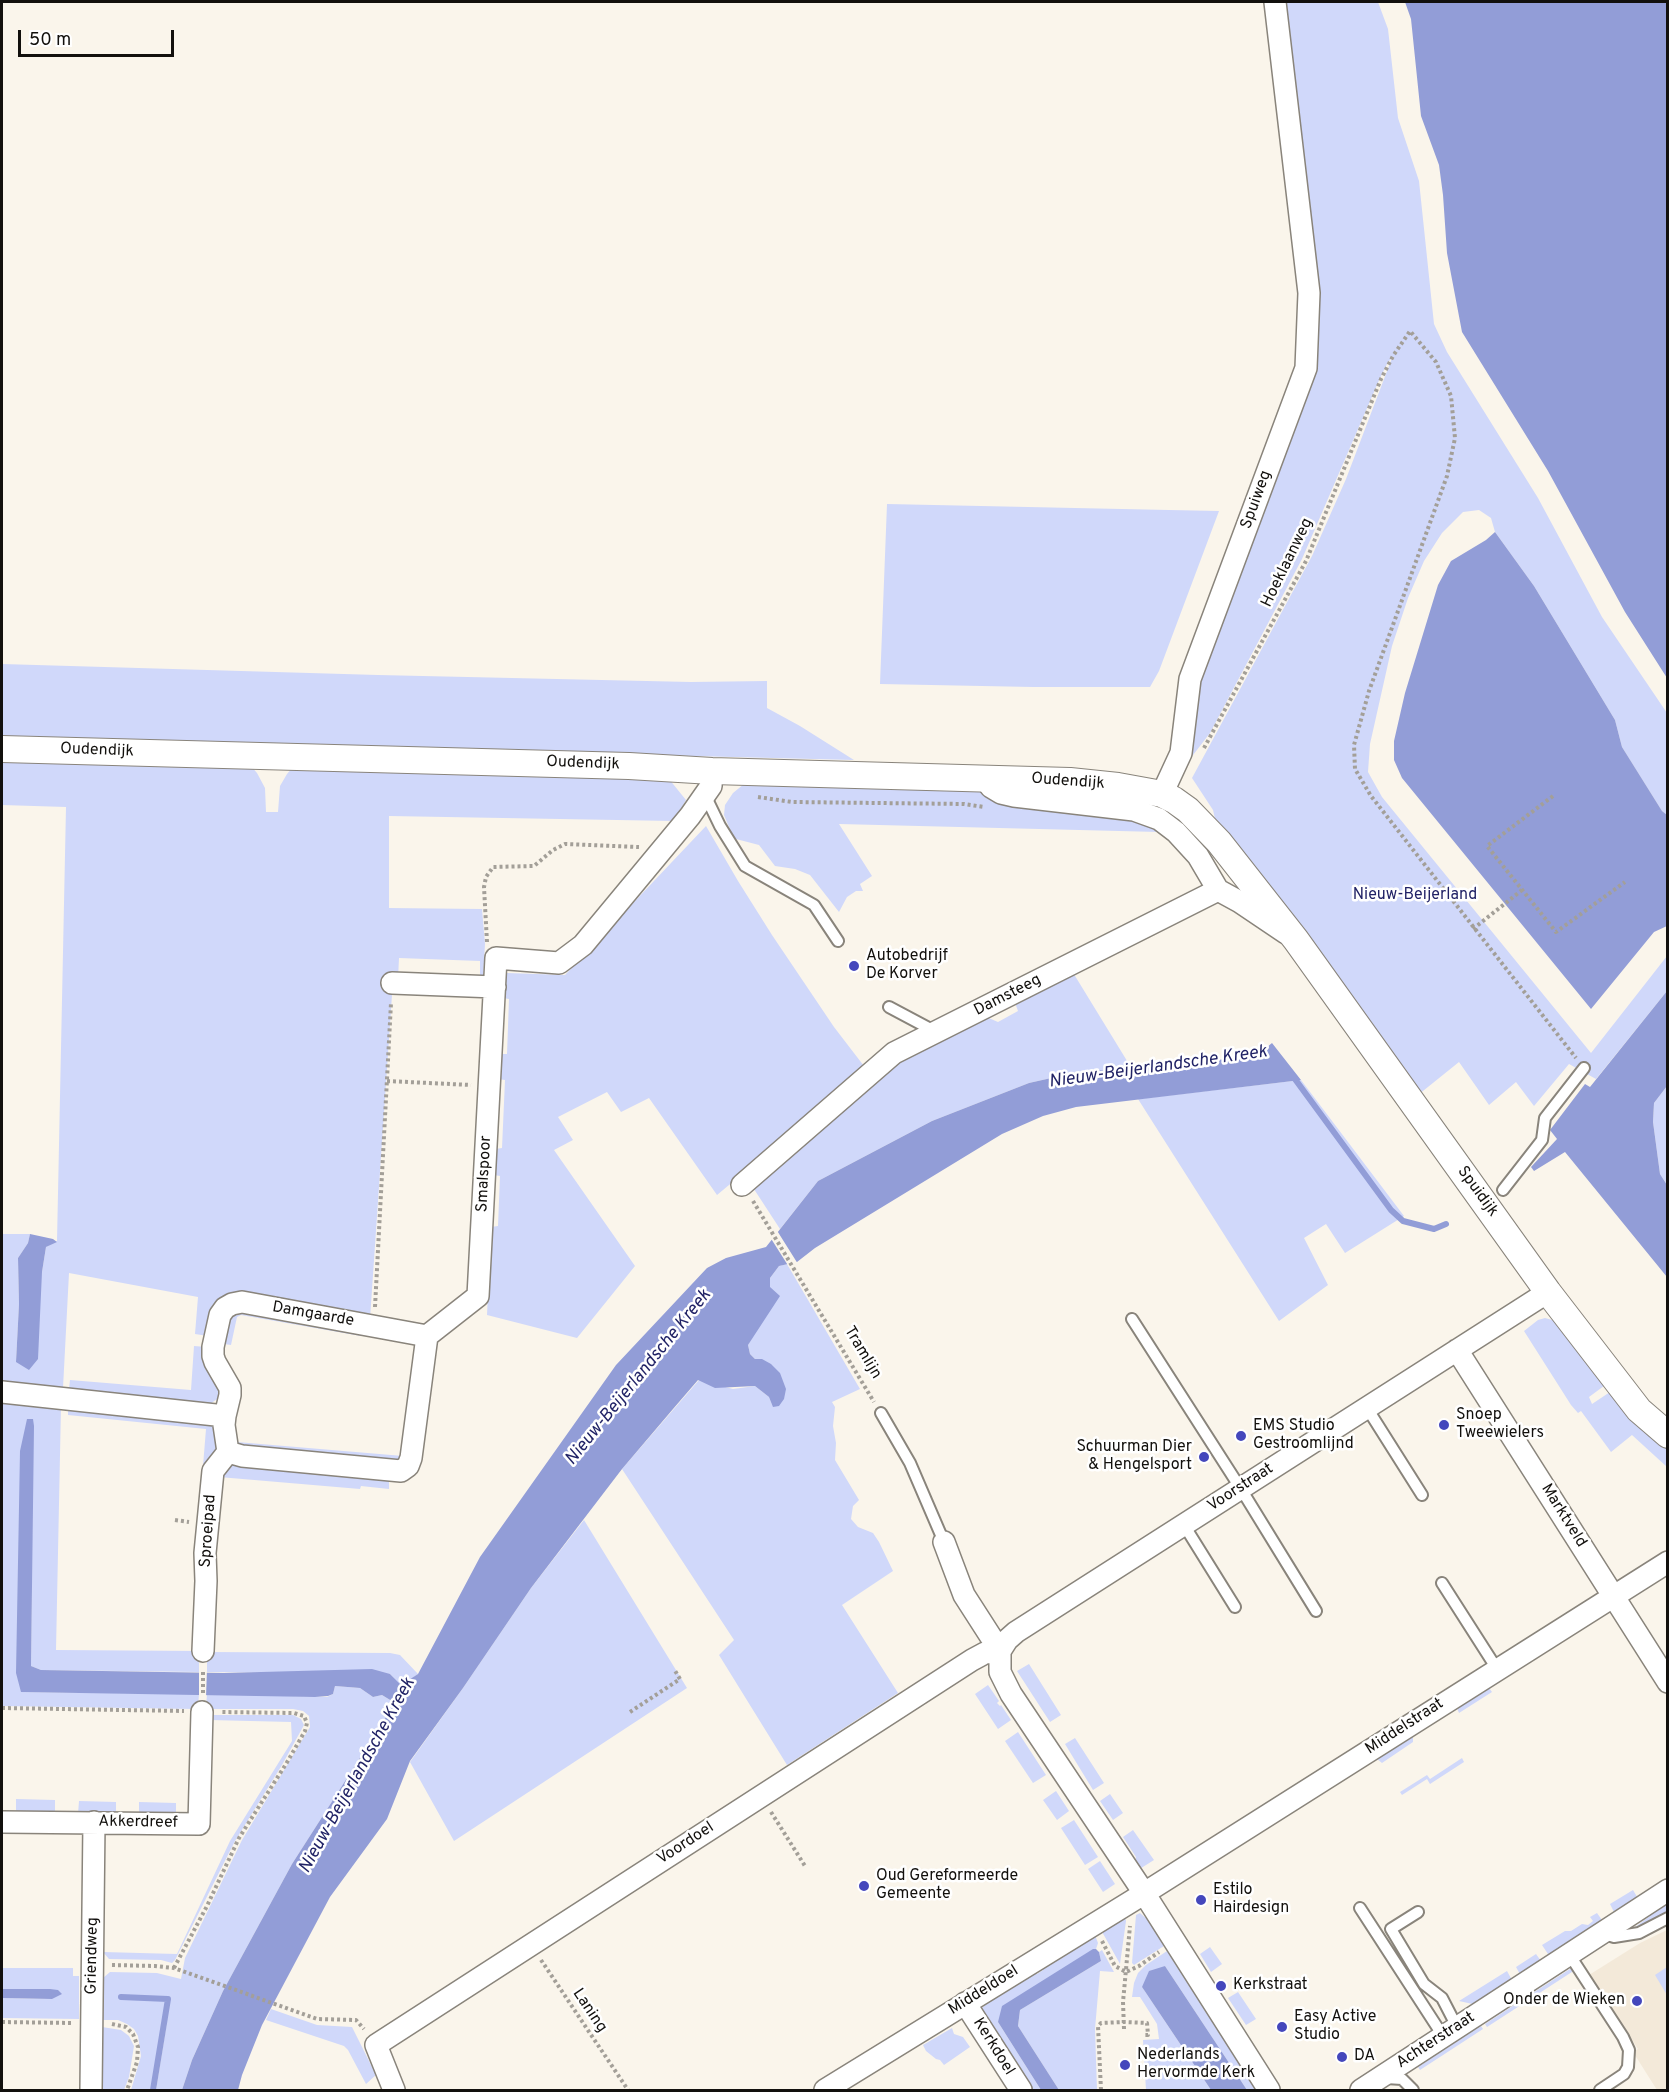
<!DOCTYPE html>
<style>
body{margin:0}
#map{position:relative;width:1669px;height:2092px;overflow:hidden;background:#faf5eb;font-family:Overpass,sans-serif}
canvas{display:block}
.frame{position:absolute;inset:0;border:3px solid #12100d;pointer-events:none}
.scale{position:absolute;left:18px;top:30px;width:156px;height:27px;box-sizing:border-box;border:3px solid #12100d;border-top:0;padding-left:8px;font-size:18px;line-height:21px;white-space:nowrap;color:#12100d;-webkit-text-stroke:4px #fff;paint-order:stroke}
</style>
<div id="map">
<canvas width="1669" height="2092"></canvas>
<div class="frame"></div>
<div class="scale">50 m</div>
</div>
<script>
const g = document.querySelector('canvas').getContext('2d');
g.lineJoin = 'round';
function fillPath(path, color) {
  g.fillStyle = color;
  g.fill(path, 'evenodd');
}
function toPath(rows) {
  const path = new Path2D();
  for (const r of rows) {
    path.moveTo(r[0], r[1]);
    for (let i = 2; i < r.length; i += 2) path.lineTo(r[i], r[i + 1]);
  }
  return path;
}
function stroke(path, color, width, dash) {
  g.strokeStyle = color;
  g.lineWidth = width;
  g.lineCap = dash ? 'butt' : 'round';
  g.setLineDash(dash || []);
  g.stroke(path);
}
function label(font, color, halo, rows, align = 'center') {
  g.font = font + ' Overpass,sans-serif';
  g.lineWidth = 5;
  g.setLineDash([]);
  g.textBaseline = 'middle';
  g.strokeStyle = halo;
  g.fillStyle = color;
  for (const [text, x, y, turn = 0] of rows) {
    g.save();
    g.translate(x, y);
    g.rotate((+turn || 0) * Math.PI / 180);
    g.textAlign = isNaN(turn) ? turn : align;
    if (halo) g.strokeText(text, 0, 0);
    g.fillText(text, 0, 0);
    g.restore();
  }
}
const built = toPath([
 [1667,1930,1667,2090,1657,2090,1633,2052,1638,2049,1589,1975,1640,1943]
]);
const green = toPath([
 [1281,2,1378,2,1388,29,1398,118,1419,181,1434,324,1447,352,1538,498,1602,617,1667,713,1667,815,1662,811,1622,747,1615,720,1534,586,1495,532,1491,518,1479,510,1463,512,1442,533,1424,561,1408,598,1392,646,1370,744,1368,772,1382,797,1591,1053,1667,956,1667,991,1596,1079,1569,1064,1534,1106,1516,1082,1489,1105,1459,1062,1418,1095,1216,823,1213,810,1192,778,1312,556,1346,479,1392,358,1388,362,1380,378,1302,559,1210,733,1190,759,1188,745,1195,687,1306,385],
 [887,504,1169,510,1219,511,1159,671,1150,687,1033,687,880,684],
 [2,664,378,675,691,682,767,681,767,708,800,726,854,760,2,739],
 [2,759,250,765,257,773,265,788,266,812,278,812,280,786,287,774,293,767,669,779,686,800,674,821,389,816,389,908,482,909,485,944,483,978,480,978,480,961,399,958,398,979,393,980,370,1319,248,1297,208,1336,195,1334,198,1297,69,1273,63,1388,2,1381,2,1234,30,1234,28,1243,18,1258,19,1304,16,1362,42,1272,46,1247,57,1241,66,807,2,805],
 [744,784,955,785,1146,822,1159,832,839,824,872,876,860,884,863,891,856,891,847,897,839,912,810,875,795,869,775,866,759,845,736,839,732,834,724,815,725,805,733,793],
 [706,826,738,881,772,935,834,1027,867,1070,717,1195,649,1098,621,1112,607,1092,558,1117,573,1140,554,1150,635,1266,577,1338,487,1315,491,1227,498,1226,500,1176,494,1175,495,1149,502,1148,505,1080,498,1079,500,1054,507,1054,509,999,503,998,507,973,565,975],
 [1072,971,1132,1069,1078,1072,1029,1083,932,1121,818,1181,780,1229,750,1183,902,1055,984,1016,998,1022,1018,1011,1014,1000],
 [1301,1080,1404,1216,1345,1253,1326,1224,1304,1238,1328,1285,1279,1321,1138,1099],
 [1667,1086,1667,1185,1660,1174,1653,1122,1654,1103],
 [787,1264,860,1389,832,1402,835,1407,833,1426,836,1443,835,1460,859,1500,853,1506,851,1519,858,1527,873,1533,879,1542,893,1571,842,1605,898,1693,787,1765,719,1655,734,1640,622,1469,699,1380,733,1389,755,1386,769,1397,773,1407,755,1359,750,1354,748,1345,770,1288,770,1278,779,1266],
 [235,1312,361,1331,361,1336,241,1315,237,1317,231,1345,224,1344,230,1316],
 [1545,1318,1556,1321,1608,1383,1589,1397,1592,1404,1613,1390,1667,1442,1667,1467,1632,1435,1611,1452,1581,1411,1578,1413,1571,1405,1524,1331,1538,1320],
 [194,1346,206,1347,221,1391,220,1397,210,1404,69,1389,70,1380,191,1390],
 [4,1401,61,1406,56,1650,199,1651,199,1672,41,1670,31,1666,33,1419,21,1692,199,1694,198,1707,194,1709,2,1706,2,1406],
 [68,1406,213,1425,216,1429,219,1447,207,1465,203,1466,206,1429,68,1415],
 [237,1442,403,1456,397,1461,239,1446],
 [229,1464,389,1480,389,1489,361,1486,360,1489,219,1477],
 [584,1520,687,1688,454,1841,410,1762,463,1688,531,1588],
 [207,1652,390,1653,400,1655,418,1674,401,1686,390,1674,207,1672],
 [1029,1664,1061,1715,1050,1722,1017,1671],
 [988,1685,999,1701,997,1703,1000,1706,1001,1705,1011,1720,998,1729,975,1694],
 [335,1686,360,1688,373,1697,382,1695,395,1703,292,1864,223,1991,192,2060,182,2090,156,2090,167,2022,151,2090,131,2090,141,2056,138,2036,134,2029,127,2024,118,2020,103,2020,103,1978,110,1972,157,1973,181,1979,185,1958,242,1840,310,1727,309,1716,303,1711,293,1709,209,1709,206,1707,207,1694,327,1697,333,1694],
 [1489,1688,1492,1692,1459,1713,1457,1708],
 [209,1715,293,1715,301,1719,304,1725,282,1765,235,1841,175,1960,172,1963,161,1960,109,1959,103,1952,177,1954,230,1841,292,1741,291,1722,210,1720],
 [1018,1732,1046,1775,1033,1783,1005,1741],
 [1413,1737,1413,1742,1382,1763,1377,1759],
 [1075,1738,1104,1783,1093,1790,1065,1744],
 [1462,1758,1464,1762,1430,1784,1427,1779,1402,1795,1400,1792,1427,1775,1430,1779],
 [1056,1791,1069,1811,1057,1820,1043,1800],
 [1110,1794,1123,1813,1113,1820,1100,1801],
 [16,1799,55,1800,55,1814,16,1813],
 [79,1801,116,1802,116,1815,78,1814],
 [139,1802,176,1803,176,1816,139,1815],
 [1074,1820,1098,1857,1085,1865,1061,1828],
 [1133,1830,1154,1860,1138,1870,1134,1865,1136,1857,1123,1837],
 [1100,1861,1115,1884,1103,1892,1088,1869],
 [1633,1890,1639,1900,1627,1904,1614,1912,1610,1904],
 [1667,1903,1666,1912,1644,1925,1634,1928],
 [1140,1913,1149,1921,1164,1946,1134,1965,1132,1963,1136,1915],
 [1597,1913,1604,1923,1550,1957,1542,1945,1565,1931,1571,1931,1582,1924,1588,1925,1593,1921,1590,1917],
 [1125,1916,1126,1921,1120,1964,1101,1930],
 [1095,1935,1098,1943,1096,1949,998,2022,1041,2090,1024,2090,981,2014,982,2008,987,2003,1035,1972,1037,1974,1043,1970,1042,1968],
 [1210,1947,1222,1964,1211,1972,1200,1954],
 [1102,1950,1114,1972,1100,1971,1095,2029,1097,2090,1059,2090,1018,2026,1020,2010,1101,1961,1099,1952],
 [1167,1951,1260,2090,1247,2090,1165,1966,1142,1987,1211,2090,1146,2090,1143,2040,1159,2039,1157,2024,1140,1997,1132,1997,1134,1983,1138,1973,1146,1965],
 [1536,1954,1541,1961,1521,1976,1516,1967],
 [1573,1967,1575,1970,1487,2027,1485,2024],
 [1667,1967,1668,1995,1667,1995,1655,1975],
 [2,1968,73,1968,73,1976,79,1976,79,2019,2,2018,2,1998,52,1999,50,1989,2,1989],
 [1507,1971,1513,1982,1477,2005,1459,2001],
 [1238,1992,1256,2019,1246,2025,1228,1998],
 [271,2009,317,2025,352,2027,376,2075,366,2084,348,2050,344,2046,266,2020],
 [1481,2026,1483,2029,1420,2070,1418,2067],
 [102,2027,121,2030,129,2036,134,2046,129,2077,124,2090,101,2090],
 [952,2028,954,2034,963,2037,970,2047,944,2065,940,2060,936,2059,926,2051,923,2045]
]);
const water = toPath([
 [1405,2,1667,2,1667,678,1625,612,1548,471,1462,332,1447,253,1443,195,1439,165,1421,116,1411,19],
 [1495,532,1534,586,1615,720,1622,747,1662,811,1667,815,1667,926,1654,932,1591,1009,1402,778,1394,760,1394,741,1405,693,1438,585,1451,561,1486,540],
 [1667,991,1667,1086,1654,1103,1653,1122,1660,1174,1667,1185,1667,1277,1565,1152,1534,1171,1531,1167,1557,1139,1550,1130,1585,1084,1590,1087],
 [1272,1043,1301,1080,1076,1107,1043,1116,1002,1134,815,1248,797,1262,779,1266,770,1278,770,1287,780,1296,748,1345,750,1354,755,1359,762,1359,771,1364,780,1373,786,1389,784,1399,779,1406,773,1407,769,1397,755,1386,715,1388,698,1380,673,1409,622,1469,531,1588,463,1688,410,1761,387,1819,330,1897,262,2025,242,2075,238,2090,182,2090,192,2060,223,1991,292,1864,395,1703,382,1695,373,1697,360,1688,335,1686,333,1694,328,1696,315,1697,21,1692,16,1673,20,1451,27,1419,33,1419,34,1426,31,1666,41,1670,224,1673,372,1669,390,1674,401,1685,418,1674,480,1557,616,1365,707,1268,726,1258,766,1247,818,1181,932,1121,1029,1083,1078,1072,1188,1064,1240,1057,1261,1052],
 [30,1234,53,1239,57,1242,46,1247,42,1272,38,1359,29,1370,16,1362,19,1304,18,1258,28,1243],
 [1093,1949,1096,1949,1099,1952,1101,1961,1020,2010,1018,2026,1059,2090,1041,2090,998,2022,1002,2006],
 [1165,1966,1247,2090,1211,2090,1142,1987,1149,1971],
 [2,1989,50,1989,58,1990,62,1994,52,1999,2,1998]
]);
const pier = toPath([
 [776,1229,798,1264,789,1267,770,1237],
 [199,1669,207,1669,206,1697,199,1697]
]);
const stream = toPath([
 [1292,1075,1391,1210,1403,1221,1434,1229,1446,1224],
 [121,1997,168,1999,153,2090]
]);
const path = toPath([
 [1204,748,1306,561,1381,379,1393,356,1410,331,1436,362,1451,396,1455,438,1447,476,1369,691,1354,745,1355,769,1371,796,1576,1058],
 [1553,796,1487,846,1556,932,1625,882],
 [758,797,792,802,964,804,984,807],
 [1473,929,1522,890],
 [487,942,484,887,486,877,493,867,534,866,553,850,565,844,639,847],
 [387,1081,471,1085],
 [753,1201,874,1402],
 [375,1307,391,1003],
 [175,1520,189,1522],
 [203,1693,203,1670],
 [2,1708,184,1711],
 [630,1712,680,1679,674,1669],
 [771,1812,805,1866],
 [1102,1941,1115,1966,1126,1972,1139,1966,1159,1952],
 [541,1960,628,2090],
 [112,1965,155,1966,174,1968,317,2019,356,2020,364,2029],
 [174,1968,207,1906,239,1838,286,1764,305,1731,307,1723,304,1716,294,1713,221,1712],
 [2,2022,72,2023],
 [112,2024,126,2027,133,2034,138,2047,137,2062,127,2090],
 [1124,2029,1123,2002,1130,1926],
 [1101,2090,1098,2026,1101,2023,1124,2022,1147,2023,1148,2035,1143,2035]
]);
const service = toPath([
 [705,795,720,826,745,866,814,905,838,941],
 [889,1007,936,1032],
 [1503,1190,1542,1140,1545,1118,1584,1068],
 [1132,1319,1241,1489,1316,1611],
 [1367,1408,1422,1495],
 [881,1413,910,1463,944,1542],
 [1184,1525,1235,1607],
 [1442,1583,1497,1669],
 [1360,1908,1443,2036],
 [1418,1912,1391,1929,1424,1984,1442,1998,1457,2027],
 [1604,1934,1614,1937,1639,1933,1668,1918],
 [1569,1954,1623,2037,1629,2050,1628,2067,1624,2074,1600,2090],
 [1386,2078,1402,2079,1413,2090]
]);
const minor = toPath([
 [984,778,991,787,1001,793,1014,796,1134,810,1159,819,1176,832,1198,856,1218,890],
 [1162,794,1181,753,1190,679,1306,368,1309,293,1275,2],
 [392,983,495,987],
 [742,1185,894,1053,1218,890,1240,902,1286,933],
 [427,1336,478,1296,496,958,559,963,583,945,690,816,711,786,712,771],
 [1457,1350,1668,1682],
 [2,1392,225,1416,230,1395,230,1388,215,1362,213,1356,213,1347,220,1315,225,1308,232,1304,242,1302,427,1336,411,1458,408,1466,401,1471,242,1456,228,1452],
 [944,1542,964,1595,1000,1651,1000,1672,1011,1694,1144,1893,1269,2090],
 [203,1651,206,1581,205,1553,213,1471,228,1452,224,1425,225,1416],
 [1000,1651,1007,1640,1016,1632,1548,1292],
 [2,1822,199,1824,202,1712],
 [965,2003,1021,2090],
 [91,2090,94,1822],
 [394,2090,376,2045,972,1660,985,1653,1000,1651],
 [825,2090,1132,1901,1668,1562],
 [1361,2090,1668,1890]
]);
const tertiary = toPath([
 [2,749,629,766,712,771,1070,781,1118,786,1162,794,1174,800,1188,810,1219,842,1296,940,1548,1292,1639,1410,1668,1435]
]);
const markers = [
 [854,966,6,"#4447bc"],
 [1444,1425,6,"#4447bc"],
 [1241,1436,6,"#4447bc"],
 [1204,1457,6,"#4447bc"],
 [864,1886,6,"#4447bc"],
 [1201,1900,6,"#4447bc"],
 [1221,1986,6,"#4447bc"],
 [1637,2001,6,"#4447bc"],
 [1282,2027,6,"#4447bc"],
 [1342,2057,6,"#4447bc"],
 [1125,2065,6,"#4447bc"]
];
const streetNames = [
 ["Spuiweg",1257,500,-70],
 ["Hoeklaanweg",1288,563,-64],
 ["Oudendijk",97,751,2],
 ["Oudendijk",583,764,2],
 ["Oudendijk",1068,782,4],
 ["Damsteeg",1008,996,-27],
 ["Smalspoor",485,1174,-87],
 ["Spuidijk",1477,1192,54],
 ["Damgaarde",313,1315,10],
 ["Tramlijn",862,1353,59],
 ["Voorstraat",1241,1488,-33],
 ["Marktveld",1563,1516,58],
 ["Sproeipad",209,1531,-86],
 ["Middelstraat",1405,1727,-33],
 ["Akkerdreef",138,1823,1],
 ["Voordoel",686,1844,-33],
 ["Griendweg",93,1956,-89],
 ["Middeldoel",984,1991,-32],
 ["Laning",589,2011,56],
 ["Achterstraat",1436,2041,-33],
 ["Kerkdoel",993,2047,58]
];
const parkNames = [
 ["Nieuw-Beijerland",1415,896]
];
const poiNames = [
 ["Autobedrijf",866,957],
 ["De Korver",866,975],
 ["Snoep",1456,1416],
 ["Tweewielers",1456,1434],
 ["EMS Studio",1253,1427],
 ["Gestroomlijnd",1253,1445],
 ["Schuurman Dier",1192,1448,"right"],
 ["& Hengelsport",1192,1466,"right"],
 ["Oud Gereformeerde",876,1877],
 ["Gemeente",876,1895],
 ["Estilo",1213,1891],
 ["Hairdesign",1213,1909],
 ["Kerkstraat",1233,1986],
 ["Onder de Wieken",1625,2001,"right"],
 ["Easy Active",1294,2018],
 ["Studio",1294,2036],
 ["Nederlands",1137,2056],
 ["Hervormde Kerk",1137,2074],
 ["DA",1354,2057]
];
const waterNames = [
 ["Nieuw-Beijerlandsche Kreek",1158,1068,-8],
 ["Nieuw-Beijerlandsche Kreek",639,1378,-51],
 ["Nieuw-Beijerlandsche Kreek",358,1776,-61]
];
fillPath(built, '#f3e9d9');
fillPath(green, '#d0d8fa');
fillPath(water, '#929dd7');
fillPath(pier, '#faf5eb');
stroke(stream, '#929dd7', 6);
stroke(service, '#89847b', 14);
stroke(minor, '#89847b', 24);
stroke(tertiary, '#89847b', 28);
stroke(path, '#a39f98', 4, [3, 3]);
stroke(service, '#fff', 10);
stroke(minor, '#fff', 21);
stroke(tertiary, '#fff', 26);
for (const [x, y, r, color] of markers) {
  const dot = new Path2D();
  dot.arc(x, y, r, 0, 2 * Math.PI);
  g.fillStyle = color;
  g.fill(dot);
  stroke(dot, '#fff', 2);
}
label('16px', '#12100d', '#fff', streetNames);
label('16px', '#212266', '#fff', parkNames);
label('16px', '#12100d', '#fff', poiNames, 'left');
label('italic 18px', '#212366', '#fff', waterNames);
</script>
